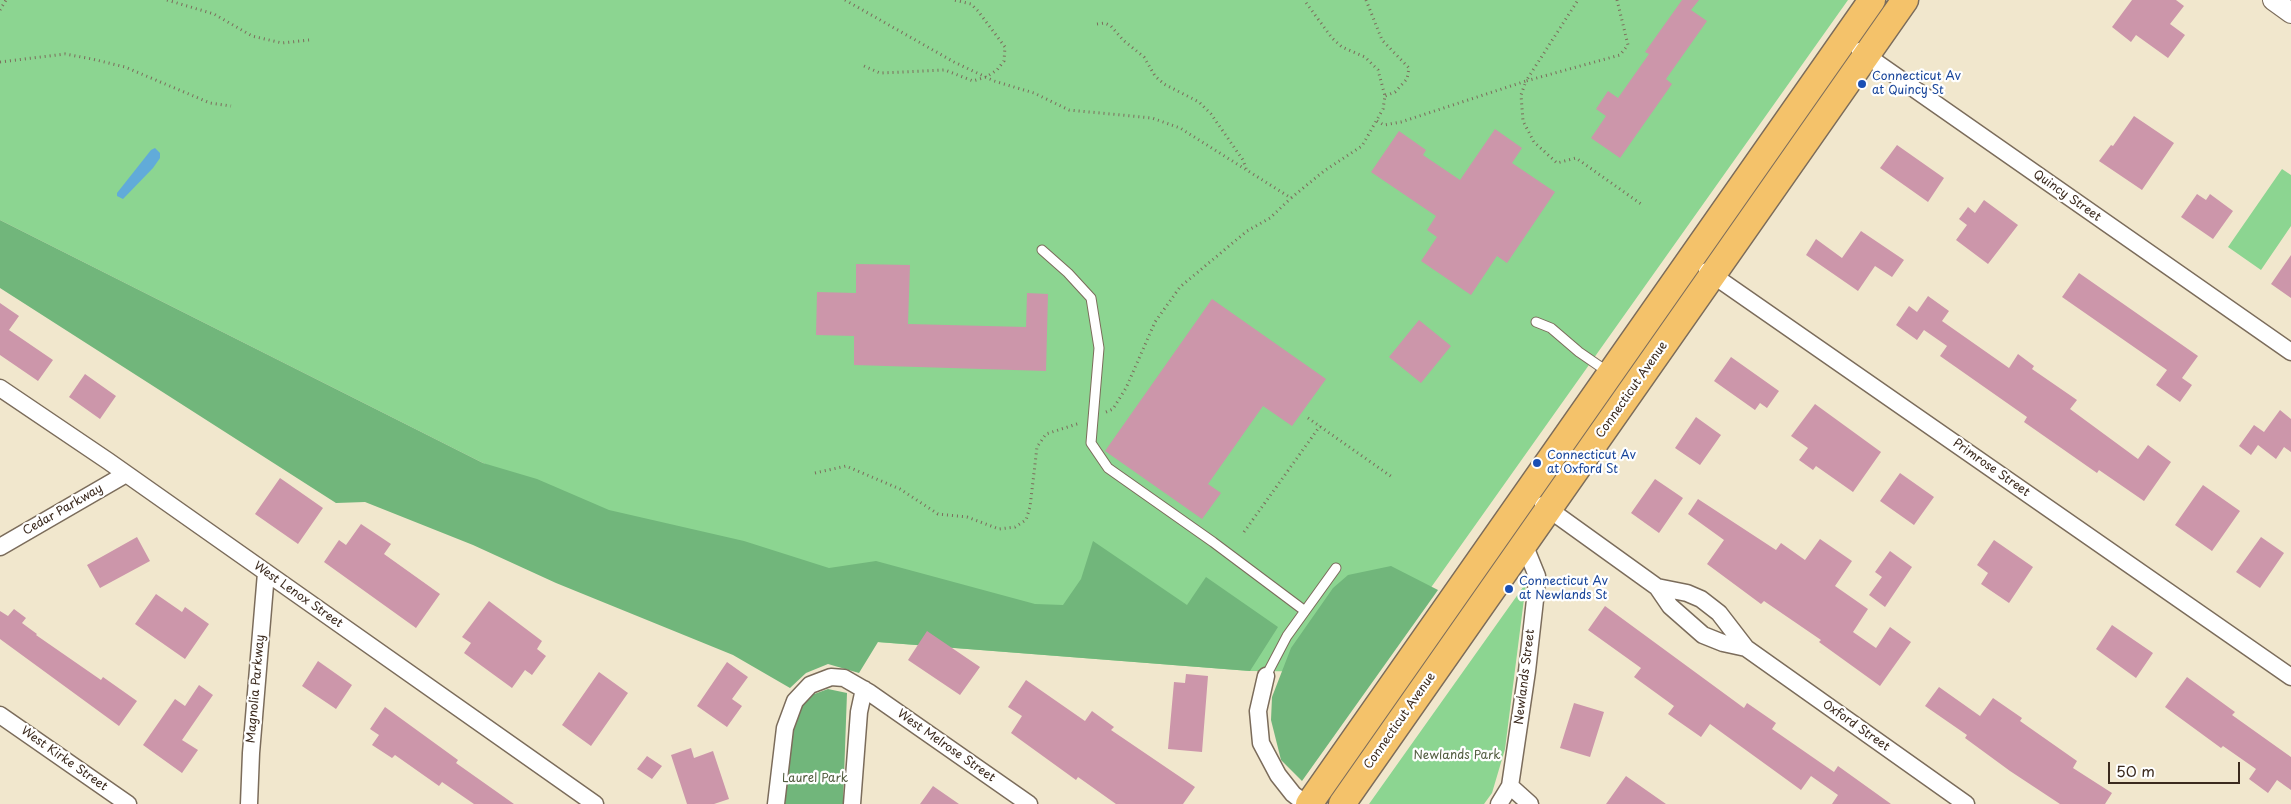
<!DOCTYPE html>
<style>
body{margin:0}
#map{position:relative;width:2291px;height:804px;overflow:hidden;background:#f1e7cd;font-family:"Playpen Sans",sans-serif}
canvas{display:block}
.scale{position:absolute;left:2108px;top:762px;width:132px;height:22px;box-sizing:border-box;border:2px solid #3b2a1e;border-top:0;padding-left:6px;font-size:15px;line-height:18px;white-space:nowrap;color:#3b2a1e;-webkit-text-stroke:4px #fff;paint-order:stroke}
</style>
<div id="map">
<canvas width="2291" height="804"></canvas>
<div class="scale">50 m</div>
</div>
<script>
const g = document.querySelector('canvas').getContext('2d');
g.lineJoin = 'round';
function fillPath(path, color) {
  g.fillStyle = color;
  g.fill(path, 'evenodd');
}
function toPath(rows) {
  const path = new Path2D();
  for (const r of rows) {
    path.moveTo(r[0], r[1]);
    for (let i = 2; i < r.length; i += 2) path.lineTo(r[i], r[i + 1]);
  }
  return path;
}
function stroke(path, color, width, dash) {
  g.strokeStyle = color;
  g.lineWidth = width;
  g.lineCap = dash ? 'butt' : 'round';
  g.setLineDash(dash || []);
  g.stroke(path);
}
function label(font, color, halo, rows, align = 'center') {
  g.font = font + ' "Playpen Sans",sans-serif';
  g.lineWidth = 4.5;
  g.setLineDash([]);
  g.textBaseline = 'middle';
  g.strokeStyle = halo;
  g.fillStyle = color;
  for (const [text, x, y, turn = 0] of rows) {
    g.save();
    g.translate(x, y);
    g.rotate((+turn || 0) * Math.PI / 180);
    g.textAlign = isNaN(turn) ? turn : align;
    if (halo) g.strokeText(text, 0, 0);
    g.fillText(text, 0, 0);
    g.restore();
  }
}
const green = toPath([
 [0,0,1848,0,1371,672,1250,671,877,642,483,463,0,220],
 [2282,169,2291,175,2291,226,2261,270,2228,247],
 [1526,583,1505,749,1492,793,1484,804,1369,804]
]);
const forest = toPath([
 [0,220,483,463,537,479,609,510,744,541,829,568,876,561,1035,604,1063,605,1081,579,1093,541,1187,605,1206,577,1278,627,1250,671,878,642,859,673,828,664,806,673,790,688,733,655,556,583,473,545,365,502,336,503,0,288],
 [1391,566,1438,590,1302,781,1281,760,1271,720,1272,697,1291,648,1333,588,1348,575],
 [828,689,847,693,843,804,785,804,792,726,806,697]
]);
const water = toPath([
 [155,148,160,153,160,158,153,168,123,199,117,196,117,193,151,150]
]);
const building = toPath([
 [1682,0,1699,0,1691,10,1707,21,1666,79,1672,84,1620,158,1591,138,1606,116,1596,109,1608,91,1618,98,1649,54,1645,52],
 [2132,0,2176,0,2184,6,2170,24,2185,35,2168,58,2136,35,2131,42,2112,27],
 [2134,116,2174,143,2142,190,2099,161,2111,145,2113,146],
 [1495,129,1522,148,1512,163,1555,192,1507,263,1497,256,1471,295,1421,261,1437,237,1427,230,1436,216,1371,172,1399,131,1426,150,1423,155,1460,180],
 [1897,145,1944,178,1928,202,1880,168],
 [2197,194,2206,200,2210,194,2233,211,2213,239,2181,217],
 [1984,200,2018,225,1988,264,1956,240,1967,225,1959,219,1968,207,1975,213],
 [1861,231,1904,260,1892,277,1875,266,1858,291,1806,255,1816,239,1842,258],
 [2291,255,2291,298,2271,284],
 [856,264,910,265,908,324,1026,327,1027,293,1048,294,1046,371,854,365,854,336,816,335,817,292,856,293],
 [2079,273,2198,356,2182,378,2192,385,2180,402,2156,385,2167,370,2062,297],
 [1928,296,1949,311,1942,321,2009,368,2018,354,2034,366,2032,369,2077,400,2070,409,2138,459,2148,445,2171,462,2144,501,2099,470,2097,473,2024,422,2027,417,1940,356,1947,346,1924,330,1917,340,1896,325,1909,306,1917,312],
 [1212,299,1326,379,1292,426,1263,406,1208,484,1221,493,1202,519,1105,451],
 [0,303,19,316,9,330,53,360,38,381,0,355],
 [1419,320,1451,346,1421,383,1389,357],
 [1731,357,1779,391,1767,408,1760,403,1755,410,1714,381],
 [85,374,116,396,100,419,69,397],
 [1815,404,1881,452,1853,492,1816,466,1813,470,1799,460,1808,448,1791,436],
 [2280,410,2291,419,2291,452,2284,447,2276,459,2258,445,2251,455,2239,446,2254,425,2264,432],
 [1696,417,1721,435,1700,465,1675,448],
 [1900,473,1934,497,1914,525,1880,501],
 [280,478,323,508,298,544,255,514],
 [1655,479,1683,498,1659,533,1631,513],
 [2203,485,2240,511,2212,551,2175,525],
 [1698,499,1776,550,1781,543,1805,560,1820,539,1852,561,1835,586,1868,609,1853,632,1876,648,1890,627,1911,642,1880,686,1819,642,1821,640,1764,601,1761,604,1707,564,1724,540,1688,514],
 [361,524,391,544,384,554,440,594,416,628,324,562,339,540,346,545],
 [137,537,150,561,100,588,87,565],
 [2261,537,2284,553,2260,588,2236,572],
 [1994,540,2033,567,2009,603,1981,584,1988,573,1977,565],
 [1890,551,1912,567,1885,607,1869,595,1882,577,1875,572],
 [156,594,182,612,185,607,209,624,185,659,135,624],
 [489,601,542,641,537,649,546,656,532,675,525,670,512,688,464,653,471,643,462,637],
 [1605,606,1744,708,1747,703,1776,723,1772,729,1834,772,1838,766,1891,804,1832,804,1838,795,1811,776,1801,790,1710,724,1701,737,1668,714,1674,706,1634,677,1641,668,1588,630],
 [14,609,26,618,22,623,37,634,36,635,101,680,103,677,137,701,119,726,0,639,0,611,8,616],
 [2112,625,2153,653,2136,678,2096,649],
 [927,631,980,667,960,695,908,660],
 [318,661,352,685,336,709,302,686],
 [727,662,748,677,732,699,742,706,727,727,697,706],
 [599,672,628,693,591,746,562,725],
 [1186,674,1208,676,1202,752,1168,749,1174,682,1185,683],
 [2187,677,2235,712,2232,715,2291,757,2291,790,2277,780,2268,793,2249,779,2256,769,2223,746,2221,748,2165,707],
 [1026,680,1085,721,1092,711,1114,727,1111,730,1195,787,1183,804,1116,804,1078,777,1076,780,1011,733,1022,716,1008,707],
 [199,685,213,695,182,740,198,750,182,773,143,745,175,699,185,706],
 [1939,687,1980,716,1993,698,2022,718,2020,721,2077,761,2073,768,2112,793,2105,804,2060,804,2010,771,1965,738,1967,735,1925,706],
 [1574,703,1604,712,1590,757,1560,748],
 [385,707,458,760,456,763,514,804,474,804,442,782,439,786,395,755,392,758,372,745,379,735,370,729],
 [691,748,694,758,713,751,729,799,714,804,687,804,671,755],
 [647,756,662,766,652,779,637,769],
 [1626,776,1666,804,1606,804],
 [933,786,959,804,920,804]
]);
const path = toPath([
 [167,0,214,14,252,36,282,43,309,40],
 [845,0,954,62,994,81,1034,93,1069,110,1152,118,1180,128,1291,198,1324,171,1362,146,1383,109,1385,96,1378,70,1365,57,1342,47,1332,38,1304,0],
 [1366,0,1382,40,1409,68,1407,79,1395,92,1385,96],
 [1617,0,1628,45,1620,55,1526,81,1521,95,1523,121,1534,142,1557,163,1576,158,1641,204],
 [0,10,6,0],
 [1097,24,1105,23,1111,26,1123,40,1144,57,1155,76,1164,84,1199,102,1211,114,1243,160,1247,171],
 [0,62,65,54,92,59,125,67,210,103,231,106],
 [864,66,880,73,945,70,973,81,986,77,997,70,1004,61,1005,47,978,11,971,4,954,0],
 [1377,121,1384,125,1401,122,1526,81,1578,0],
 [1106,412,1113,409,1126,388,1155,322,1180,287,1247,231,1270,218,1291,198],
 [1308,418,1392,477],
 [815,473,846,466,900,489,938,514,967,517,999,529,1015,527,1026,520,1030,507,1037,447,1046,434,1080,423],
 [1244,532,1320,426]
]);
const service = toPath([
 [1042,250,1068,273,1091,298,1099,348,1091,443,1108,468,1213,542,1305,611],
 [1536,322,1551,328,1579,352,1608,372],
 [1266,676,1287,636,1336,568]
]);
const minor = toPath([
 [1860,51,2291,352],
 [1707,271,2291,677],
 [0,388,108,461,595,804],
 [1543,505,1657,587,1670,606,1703,635,1723,643,1746,648,1966,804],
 [0,547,126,474],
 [1657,587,1687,593,1701,599,1719,613,1746,648],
 [1266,676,1258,711,1261,743,1278,775,1293,794,1306,804],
 [0,715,128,804],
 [1510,786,1530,804],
 [249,804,251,753,266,573],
 [776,804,785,728,795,701,810,685,831,677,844,678,870,693,1029,804],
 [852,804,859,712,864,689],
 [1499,804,1510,786,1527,671,1536,591,1537,576,1524,544]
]);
const tertiary = toPath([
 [2273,0,2291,13]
]);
const primary = toPath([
 [1309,804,1872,0],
 [1342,804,1905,0]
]);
const markers = [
 [1862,84,5,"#1a4fb4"],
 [1537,463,5,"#1a4fb4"],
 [1509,589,5,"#1a4fb4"]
];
const transitNames = [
 ["Connecticut Av",1872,77],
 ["at Quincy St",1872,91],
 ["Connecticut Av",1547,456],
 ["at Oxford St",1547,470],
 ["Connecticut Av",1519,582],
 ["at Newlands St",1519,596]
];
const streetNames = [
 ["Quincy Street",2067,196,35],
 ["Connecticut Avenue",1632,390,-55],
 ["Primrose Street",1991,468,35],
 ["Cedar Parkway",63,510,-30],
 ["West Lenox Street",298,595,35],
 ["Newlands Street",1525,677,-83],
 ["Magnolia Parkway",256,689,-85],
 ["Connecticut Avenue",1400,721,-55],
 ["Oxford Street",1856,726,35],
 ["West Melrose Street",946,746,35],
 ["West Kirke Street",64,759,35]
];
const parkNames = [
 ["Newlands Park",1457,756],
 ["Laurel Park",815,779]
];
fillPath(green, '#8cd591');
fillPath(forest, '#71b67b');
fillPath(water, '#61abd9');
fillPath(building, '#cc96aa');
stroke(service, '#7b6c5b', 11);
stroke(minor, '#7b6c5b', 19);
stroke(tertiary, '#7b6c5b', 22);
stroke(primary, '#7b6c5b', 29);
stroke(path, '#7b6c5b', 3, [1, 4]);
stroke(service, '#fff', 9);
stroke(minor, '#fff', 16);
stroke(tertiary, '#fff', 20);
stroke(primary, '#f4c26a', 26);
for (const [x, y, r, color] of markers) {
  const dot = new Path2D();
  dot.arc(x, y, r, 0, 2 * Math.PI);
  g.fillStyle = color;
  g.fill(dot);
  stroke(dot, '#fff', 2);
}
label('12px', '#164399', '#fff', transitNames, 'left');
label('12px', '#3b2a1e', '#fff', streetNames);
label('12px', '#535d40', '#fff', parkNames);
</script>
